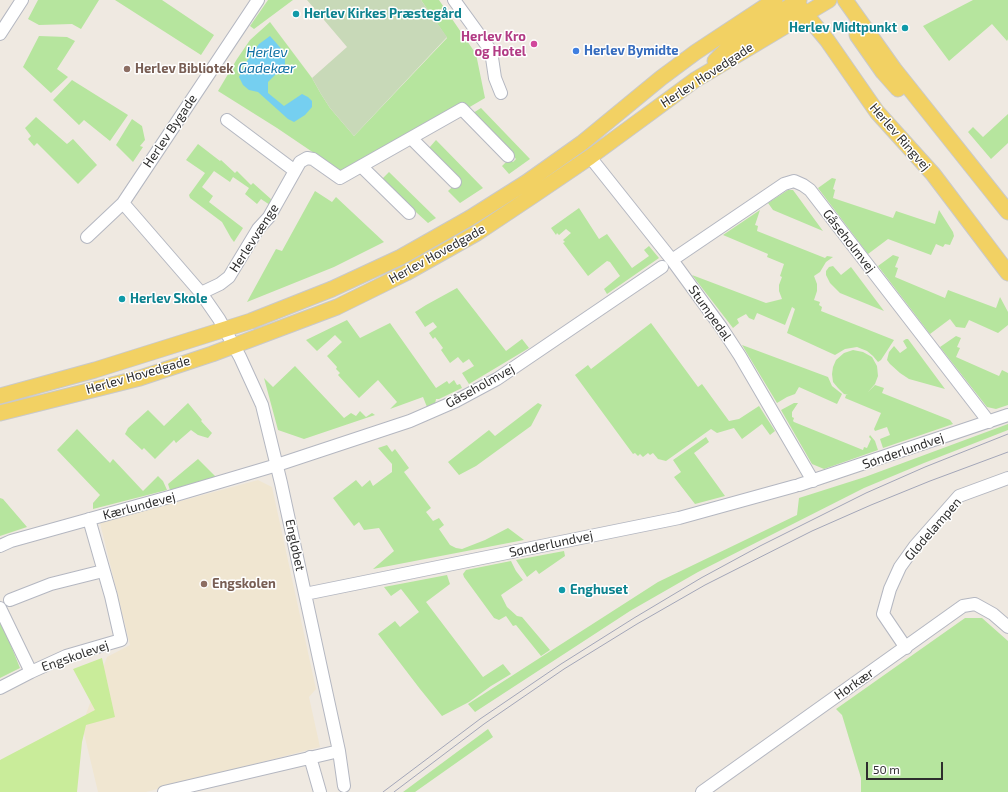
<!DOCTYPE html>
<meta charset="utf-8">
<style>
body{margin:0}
#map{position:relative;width:1008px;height:792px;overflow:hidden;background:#efe9e1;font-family:"Exo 2",sans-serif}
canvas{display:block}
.scale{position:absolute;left:866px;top:762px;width:77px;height:18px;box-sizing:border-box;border:2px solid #2e2e2e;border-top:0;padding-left:5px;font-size:12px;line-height:14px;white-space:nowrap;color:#2e2e2e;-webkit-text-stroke:3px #fff;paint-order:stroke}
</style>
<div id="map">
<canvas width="1008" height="792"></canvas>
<div class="scale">50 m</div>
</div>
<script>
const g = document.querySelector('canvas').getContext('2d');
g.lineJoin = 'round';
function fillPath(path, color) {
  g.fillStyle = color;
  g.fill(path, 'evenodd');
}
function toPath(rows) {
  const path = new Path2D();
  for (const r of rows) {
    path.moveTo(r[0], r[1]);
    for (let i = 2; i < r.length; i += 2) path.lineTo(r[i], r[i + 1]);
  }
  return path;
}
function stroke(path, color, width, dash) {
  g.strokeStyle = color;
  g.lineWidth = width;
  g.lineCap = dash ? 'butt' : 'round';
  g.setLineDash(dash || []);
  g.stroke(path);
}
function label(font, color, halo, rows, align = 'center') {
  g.font = font + ' "Exo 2",sans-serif';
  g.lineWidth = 3;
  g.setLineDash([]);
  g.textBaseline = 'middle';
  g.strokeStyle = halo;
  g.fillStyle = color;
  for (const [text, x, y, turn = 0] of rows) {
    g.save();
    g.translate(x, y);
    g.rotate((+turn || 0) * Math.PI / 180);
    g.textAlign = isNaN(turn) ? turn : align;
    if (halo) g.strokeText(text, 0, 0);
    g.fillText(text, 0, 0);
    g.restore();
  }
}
const education = toPath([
 [258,480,272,487,316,689,309,697,320,747,146,792,98,792,82,725,107,657,130,645,100,523]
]);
const green = toPath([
 [38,0,99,0,81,29,72,24,39,25,28,19],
 [115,0,162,0,214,35,201,55],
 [268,0,293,0,254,29,250,26],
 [421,0,439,0,476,54,485,98,468,108,342,172,277,128,218,91,237,59,250,40,270,22,312,78,321,94,330,108,354,136,447,38],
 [973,0,1008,0,1008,39,1007,41,992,24,949,61,923,26],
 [39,36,67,37,75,41,57,69,68,77,51,93,23,67],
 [72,80,128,115,110,141,84,120,79,125,53,100],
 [481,108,530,159,509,174,502,166,509,159,513,162,516,159,473,113],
 [1008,114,1008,143,991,159,968,132,973,127,983,137],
 [36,117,67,144,73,139,97,165,78,184,37,143,34,146,28,139,31,136,25,128],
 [132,119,142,126,145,140,140,146,143,147,133,162,116,145],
 [436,140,483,188,460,203,448,191,461,179,429,148],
 [198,144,220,161,221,160,235,173,237,171,251,185,253,183,272,200,270,205,261,199,257,204,245,194,249,188,233,177,230,182,214,171,202,187,213,196,209,202,243,228,234,242,231,238,222,222,190,198,189,195,205,173,186,160],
 [389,172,436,218,428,223,417,213,382,179],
 [832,178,836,179,833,189,835,190,833,198,893,218,896,211,935,224,939,210,953,232,954,236,950,245,945,244,943,247,936,244,931,255,888,239,868,254,818,188],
 [788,190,793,190,823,231,773,210,768,203],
 [315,191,332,202,336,197,384,242,334,267,247,302,276,249,282,251],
 [579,208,599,239,607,234,632,268,649,256,644,250,649,246,659,258,607,294,604,289,620,276,610,262,607,261,588,276,563,243,565,242,563,240,571,233,566,229,559,235,557,233,556,235,551,228],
 [760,210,755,225,758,226,757,231,825,258,827,256,833,257,826,262,820,272,814,276,817,284,817,291,814,300,820,302,819,305,822,307,821,311,894,340,881,360,878,362,873,356,867,351,857,347,845,349,835,355,787,333,795,309,792,307,785,325,757,313,754,320,749,318,746,314,737,319,739,323,733,328,692,275,766,303,782,299,779,291,779,285,782,277,780,276,784,264,767,257,768,254,723,235],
 [893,255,899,257,895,267,898,268,895,277,945,298,948,290,996,308,1000,297,1008,312,1008,325,998,333,969,320,965,328,956,327,950,319,930,334,878,266],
 [833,266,841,275,851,267,884,311,840,293,830,283,826,275,826,271,829,267],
 [457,288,506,351,522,339,529,348,469,384,462,373,474,366,469,359,463,363,458,357,450,363,441,350,443,348,435,337,433,339,429,333,437,327,433,322,425,327,415,312,426,305],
 [347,320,360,338,390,323,436,388,447,381,449,384,454,380,457,385,460,384,462,388,439,399,436,399,435,404,427,407,423,397,390,409,397,402,378,380,359,398,338,375,340,373,336,369,337,367,327,356,342,342,335,335,317,351,306,340],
 [651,323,698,387,702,384,729,421,739,419,759,406,775,431,770,435,762,424,742,439,734,428,717,433,711,429,666,461,658,459,653,453,650,455,648,453,643,457,640,454,638,456,635,453,633,454,575,375,588,365,591,369],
 [956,336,961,338,957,347,960,348,956,357,999,376,1002,370,1008,373,1008,405,996,409,987,407,940,347],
 [906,339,908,339,945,389,909,379,900,373,890,364,887,360,889,352,894,346,900,353,907,348,903,341],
 [742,345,828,377,832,386,842,394,837,404,799,387,795,394,787,397,777,403],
 [853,350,863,352,872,357,877,366,878,376,875,384,868,392,875,385,884,388,882,393,950,420,953,424,883,448,880,439,890,435,887,427,875,431,874,429,881,413,845,398,846,395,848,395,844,394,838,388,833,382,832,374,833,367,836,360,844,353],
 [295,366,344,418,351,413,356,416,360,411,366,417,372,413,375,415,304,439,278,430,264,378,273,387],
 [188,403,202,420,201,421,212,433,208,438,198,435,191,430,176,443,174,440,155,459,144,448,142,450,125,434,128,428,148,410,164,426],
 [538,403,542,405,531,426,476,466,459,475,448,462,489,430,495,436],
 [794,403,798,403,792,412,792,417,794,418,793,421,794,422,863,450,864,447,867,448,871,439,869,437,870,435,875,441,878,450,824,469,812,464,781,410],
 [1008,424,1008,430,924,463,864,488,698,572,630,611,475,712,468,704,658,582,797,515,799,498,865,477],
 [77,429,110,463,113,459,143,491,158,476,163,481,167,490,93,509,93,503,100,495,57,450],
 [706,437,709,442,694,453,725,496,695,504,674,477,681,472,673,460],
 [387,445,392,452,395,449,409,468,404,472,431,508,426,512,433,521,439,518,444,525,439,529,450,545,456,548,462,549,485,540,508,528,524,540,373,569,394,551,379,528,364,530,359,522,354,526,333,498,356,480,362,487,370,480,373,486,392,472,392,464,378,448],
 [198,459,216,477,170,490,168,484],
 [0,498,3,499,27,527,0,536],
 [564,551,565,556,539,574,536,570,527,577,516,560],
 [511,561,516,571,523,580,501,595,507,607,517,616,522,617,550,650,541,656,516,625,513,626,506,616,499,620,494,618,464,577,463,574,466,570],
 [447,575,450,584,426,602,483,677,503,664,511,674,491,686,469,702,442,716,420,689,378,634,395,621,400,627,419,612,401,589,391,596,384,587],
 [0,618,20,668,0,678],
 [965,618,982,618,1008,641,1008,792,861,792,861,778,842,715,836,709],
 [488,729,493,737,415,792,403,792]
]);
const cemetery = toPath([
 [307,0,421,0,447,37,354,136,330,108,321,94,312,78,347,47]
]);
const pitch = toPath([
 [102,658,115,717,86,725,82,742,77,792,0,792,0,760,95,710,73,669]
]);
const water = toPath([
 [270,36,285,53,285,65,268,82,268,93,284,106,302,94,308,97,312,101,312,107,305,115,294,122,288,119,258,92,249,90,243,85,239,77,245,64,251,55,259,44]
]);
const minor = toPath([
 [454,0,491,51,495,78,501,93],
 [0,34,22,0],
 [227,120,295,171],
 [411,138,455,182],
 [590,157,672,260,721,327,740,356,813,481],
 [361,166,409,213],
 [123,203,201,293,219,319,240,357,262,405,281,483,339,751,344,786],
 [87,237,123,203,258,0],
 [672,260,784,184,794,181,803,185,810,190,989,422],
 [201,293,220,284,229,277,258,229,269,217,300,162,307,158,313,159,340,178,462,109,508,156],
 [799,485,1008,415],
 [0,546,11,541,169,497,277,465,410,421,456,401,497,379,662,267],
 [305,594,679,518,795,486],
 [10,600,51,584,103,571],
 [0,608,31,672],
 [906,648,883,614,890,589,900,567,915,546,959,496,1008,478],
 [0,688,31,672,66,656,121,640,111,596,89,519],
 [310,757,320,792],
 [164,792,339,751],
 [702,792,963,606,975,604,993,614,1008,627]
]);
const major = toPath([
 [794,0,827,40,877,112,933,174,1008,273],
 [845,0,894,69,1008,212],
 [857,35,883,72,898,89],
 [715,61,731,45,799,0],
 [0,396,95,370,251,321,332,289,401,257,470,218,527,182,582,143,661,78,696,52,775,0],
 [0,413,140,378,212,354,337,307,406,273,477,233,534,195,590,157,695,80,829,0]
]);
const tram = toPath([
 [383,792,480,719,561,664,634,618,701,578,760,546,866,493,925,467,1008,434],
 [394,792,484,724,564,669,637,624,705,585,812,531,871,505,930,481,1008,452]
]);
const markers = [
 [296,14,4,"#0f9aa8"],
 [905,28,4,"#0f9aa8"],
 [534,44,4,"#d1479c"],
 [576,51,4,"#3f7fe0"],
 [127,69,4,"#8d6e63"],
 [122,299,4,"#0f9aa8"],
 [204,584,4,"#8d6e63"],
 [562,590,4,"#0f9aa8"]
];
const cultureNames = [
 ["Herlev Kirkes Præstegård",304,14],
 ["Herlev Midtpunkt",897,28,"right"],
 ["Herlev Skole",130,299],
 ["Enghuset",570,590]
];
const hotelNames = [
 ["Herlev Kro",526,37],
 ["og Hotel",526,52]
];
const shopNames = [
 ["Herlev Bymidte",584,51]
];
const educationNames = [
 ["Herlev Bibliotek",135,69],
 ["Engskolen",212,584]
];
const streetNames = [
 ["Herlev Hovedgade",707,75,-33],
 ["Herlev Bygade",170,131,-56],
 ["Herlev Ringvej",900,137,49],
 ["Herlevvænge",254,238,-57],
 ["Gåseholmvej",849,241,52],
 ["Herlev Hovedgade",437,254,-29],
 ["Stumpedal",710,313,55],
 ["Herlev Hovedgade",138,375,-16],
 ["Gåseholmvej",480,386,-29],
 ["Sønderlundvej",903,451,-19],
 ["Kærlundevej",139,506,-15],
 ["Glødelampen",933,529,-49],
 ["Sønderlundvej",551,544,-12],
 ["Engløbet",295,545,78],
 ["Engskolevej",75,656,-19],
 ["Hørkær",854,684,-35]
];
const waterNames = [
 ["Herlev",267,52],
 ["Gadekær",267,68]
];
fillPath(education, '#f0e6d1');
fillPath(green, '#b6e59e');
fillPath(cemetery, '#c8d9b8');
fillPath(pitch, '#c9ec9a');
fillPath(water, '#75cff0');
stroke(minor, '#b4b7c1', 14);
stroke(major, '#c9c9c9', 17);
stroke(minor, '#fff', 12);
stroke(major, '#f2d163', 15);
stroke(tram, '#a3a6b8', 1);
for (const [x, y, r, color] of markers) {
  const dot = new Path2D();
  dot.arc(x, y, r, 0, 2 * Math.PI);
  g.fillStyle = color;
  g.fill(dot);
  stroke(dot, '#fff', 1.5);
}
label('bold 13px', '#0d838f', '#fff', cultureNames, 'left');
label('bold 13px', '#b23c85', '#fff', hotelNames, 'right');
label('bold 13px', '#366cbe', '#fff', shopNames, 'left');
label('bold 13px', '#785e54', '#fff', educationNames, 'left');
label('13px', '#2e2e2e', '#fff', streetNames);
label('italic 14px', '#0d6fa3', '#fff', waterNames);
</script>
